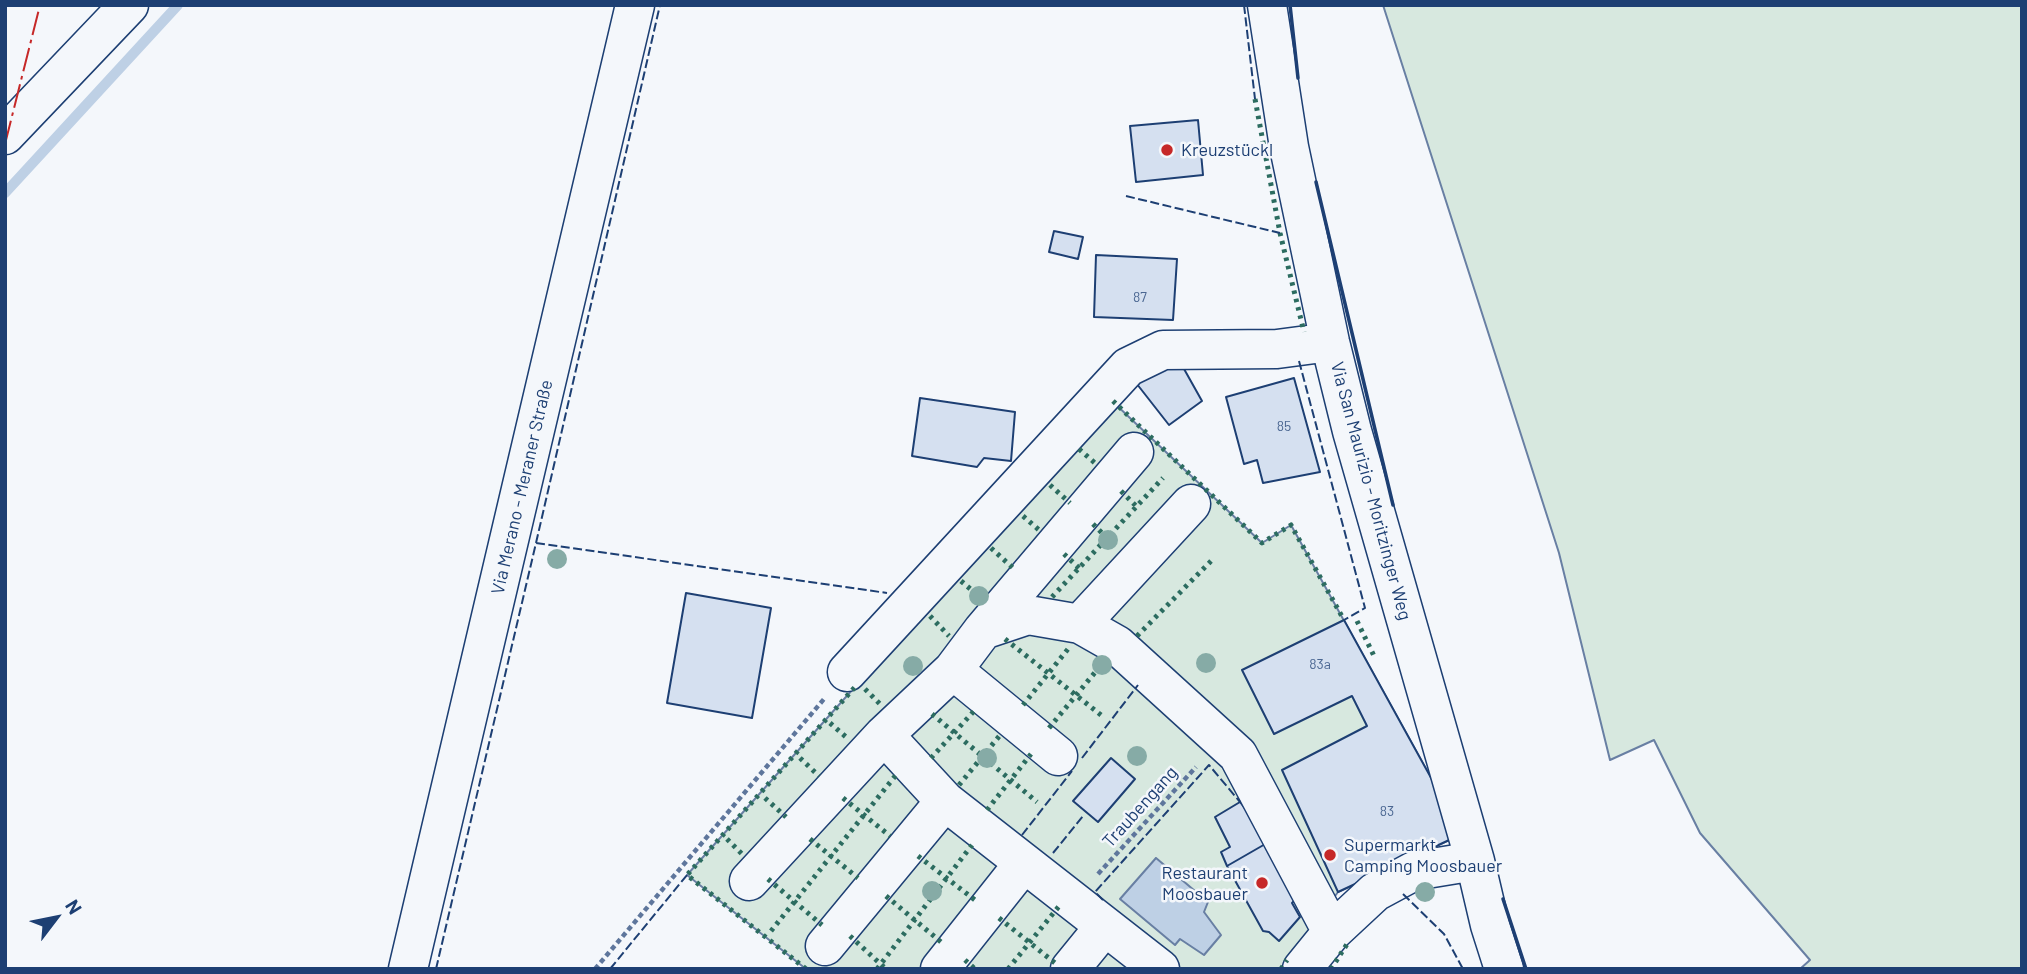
<!DOCTYPE html>
<meta charset="utf-8">
<style>
body{margin:0}
#map{position:relative;width:2027px;height:974px;overflow:hidden;background:#f4f7fb;font-family:Barlow,sans-serif}
canvas{display:block}
.frame{position:absolute;inset:0;border:7px solid #1d3f73;pointer-events:none}
.north{position:absolute;left:21px;top:883px;width:70px;height:70px;-webkit-text-stroke:5px #f4f7fb;paint-order:stroke;rotate:58deg;font-size:19px;font-weight:700;line-height:28px;text-align:center;color:#1d3f73}
.north::after{content:'';display:block;margin:auto;width:24px;height:32px;background:#1d3f73;clip-path:polygon(50% 0,100% 100%,50% 72%,0 100%)}
</style>
<div id="map">
<canvas width="2027" height="974"></canvas>
<div class="frame"></div>
<div class="north">N</div>
</div>
<script>
const g = document.querySelector('canvas').getContext('2d');
g.lineJoin = 'round';
function fillPath(path, color) {
  g.fillStyle = color;
  g.fill(path, 'evenodd');
}
function toPath(rows) {
  const path = new Path2D();
  for (const r of rows) {
    path.moveTo(r[0], r[1]);
    for (let i = 2; i < r.length; i += 2) path.lineTo(r[i], r[i + 1]);
  }
  return path;
}
function stroke(path, color, width, dash) {
  g.strokeStyle = color;
  g.lineWidth = width;
  g.lineCap = dash ? 'butt' : 'round';
  g.setLineDash(dash || []);
  g.stroke(path);
}
function label(font, color, halo, rows, align = 'center') {
  g.font = font + ' Barlow,sans-serif';
  g.lineWidth = 5;
  g.setLineDash([]);
  g.textBaseline = 'middle';
  g.strokeStyle = halo;
  g.fillStyle = color;
  for (const [text, x, y, turn = 0] of rows) {
    g.save();
    g.translate(x, y);
    g.rotate((+turn || 0) * Math.PI / 180);
    g.textAlign = isNaN(turn) ? turn : align;
    if (halo) g.strokeText(text, 0, 0);
    g.fillText(text, 0, 0);
    g.restore();
  }
}
const green = toPath([
 [1383,5,2022,5,2022,969,1800,969,1810,960,1700,833,1654,740,1610,760,1559,553,1383,5],
 [1111,400,1262,543,1291,525,1462,834,1338,892,1281,969,806,969,687,875,1111,400]
]);
const water = toPath([
 [1156,858,1208,902,1204,912,1221,935,1204,955,1180,939,1175,945,1120,899,1156,858]
]);
const stream = toPath([
 [5,193,178,5]
]);
const building = toPath([
 [1198,120,1203,175,1136,182,1130,126,1198,120],
 [1054,231,1083,237,1078,259,1049,252,1054,231],
 [1096,255,1177,259,1173,320,1094,317,1096,255],
 [1179,360,1202,401,1169,425,1133,379,1179,360],
 [1294,378,1320,472,1263,483,1257,460,1244,464,1226,397,1294,378],
 [920,398,1015,412,1011,461,984,458,977,467,912,456,920,398],
 [686,593,771,608,752,718,667,703,686,593],
 [1344,620,1462,834,1338,892,1282,770,1367,726,1352,696,1274,734,1242,670,1344,620],
 [1111,758,1135,779,1098,822,1073,801,1111,758],
 [1240,802,1255,821,1267,843,1227,866,1221,852,1230,847,1215,817,1240,802],
 [1267,843,1296,899,1292,903,1300,917,1279,941,1269,932,1263,931,1227,866,1267,843]
]);
const path = toPath([
 [1098,874,1196,767],
 [595,969,824,699]
]);
const minor = toPath([
 [1267,5,1289,147,1330,342,1352,431,1475,861,1490,925,1504,969],
 [5,135,129,5],
 [1080,624,1191,504],
 [983,630,1028,615,1080,624,1117,645,1238,755,1332,932],
 [953,670,1058,756],
 [847,672,1128,367,1163,350,1277,349,1330,342],
 [884,735,945,801,1160,969],
 [749,881,884,735,953,670,983,630,1134,452],
 [825,946,945,801],
 [940,969,1024,863],
 [1070,969,1105,926],
 [1302,969,1332,932,1375,892,1414,871,1475,861]
]);
const major = toPath([
 [408,969,635,5]
]);
const hedge = toPath([
 [1255,99,1280,233,1304,332],
 [1113,401,1262,543,1291,525,1344,620],
 [1079,449,1096,464],
 [1050,485,1070,503],
 [1121,491,1137,507],
 [1023,516,1039,530],
 [1093,524,1107,538],
 [991,548,1013,568],
 [1064,554,1079,568],
 [961,581,974,592],
 [1052,597,1163,478],
 [930,616,949,636],
 [1357,621,1375,658],
 [1137,636,1211,561],
 [1005,639,1101,715],
 [865,689,880,704],
 [1023,705,1068,649],
 [932,714,1037,802],
 [830,723,846,737],
 [1049,728,1097,670],
 [800,758,819,776],
 [931,758,975,710],
 [959,785,1001,734],
 [765,798,786,817],
 [843,798,890,836],
 [987,810,1031,754],
 [727,839,745,857],
 [810,839,858,878],
 [918,856,975,900],
 [768,879,822,925],
 [886,896,941,942],
 [999,918,1055,963],
 [771,931,896,775],
 [850,936,886,969],
 [965,960,975,969],
 [806,969,687,875,855,687],
 [877,969,972,845],
 [1008,969,1060,905],
 [1281,969,1287,960],
 [1331,969,1349,941]
]);
const fence = toPath([
 [1244,5,1255,99],
 [1126,196,1280,233],
 [1299,361,1365,608,1344,620],
 [536,543,887,593],
 [1082,758,1138,685],
 [1022,835,1072,771],
 [1053,853,1083,816],
 [1403,894,1444,934,1463,969],
 [1103,900,1095,892,1209,765,1240,802],
 [436,969,536,543,660,5],
 [610,969,687,875]
]);
const wall = toPath([
 [1290,5,1298,78],
 [1316,182,1393,505],
 [1503,899,1526,969]
]);
const power = toPath([
 [5,144,40,5]
]);
const trees = [
 [1108,540],
 [557,559],
 [979,596],
 [1206,663],
 [1102,665],
 [913,666],
 [1137,756],
 [987,758],
 [932,891],
 [1425,892]
];
const markers = [
 [1167,150,7,"#c62828"],
 [1330,855,7,"#c62828"],
 [1262,883,7,"#c62828"]
];
const numberNames = [
 ["87",1140,297],
 ["85",1284,426],
 ["83a",1320,664],
 ["83",1387,811]
];
const poiNames = [
 ["Kreuzstückl",1181,150],
 ["Supermarkt",1344,845],
 ["Camping Moosbauer",1344,866],
 ["Restaurant",1248,873,"right"],
 ["Moosbauer",1248,894,"right"]
];
const streetNames = [
 ["Via Merano - Meraner Straße",522,487,-77],
 ["Via San Maurizio - Moritzinger Weg",1371,491,75],
 ["Traubengang",1140,807,-48]
];
fillPath(green, '#d7e8df');
stroke(green, '#687fa3', 2);
fillPath(water, '#bed0e5');
stroke(water, '#687fa3', 2);
stroke(stream, '#bed0e5', 10);
fillPath(building, '#d5e0f0');
stroke(building, '#1d3f73', 2);
stroke(minor, '#1d3f73', 41);
stroke(major, '#1d3f73', 41);
stroke(path, '#5e769c', 4.5, [5, 3.5]);
stroke(minor, '#f4f7fb', 38);
stroke(major, '#f4f7fb', 38);
stroke(hedge, '#2c6c60', 5, [3.5, 5]);
stroke(fence, '#1d3f73', 2, [9, 3.5]);
stroke(wall, '#1d3f73', 3.5);
stroke(power, '#c62828', 2, [24, 5, 3.5, 5]);
g.fillStyle = '#86aba6';
for (const [x, y] of trees) {
  g.beginPath();
  g.arc(x, y, 10, 0, 2 * Math.PI);
  g.fill();
}
for (const [x, y, r, color] of markers) {
  const dot = new Path2D();
  dot.arc(x, y, r, 0, 2 * Math.PI);
  g.fillStyle = color;
  g.fill(dot);
  stroke(dot, '#f4f7fb', 2.5);
}
label('14px', '#4b6792', null, numberNames);
label('18px', '#1d3f73', '#f4f7fb', poiNames, 'left');
label('18px', '#1d3f73', '#f4f7fb', streetNames);
</script>
